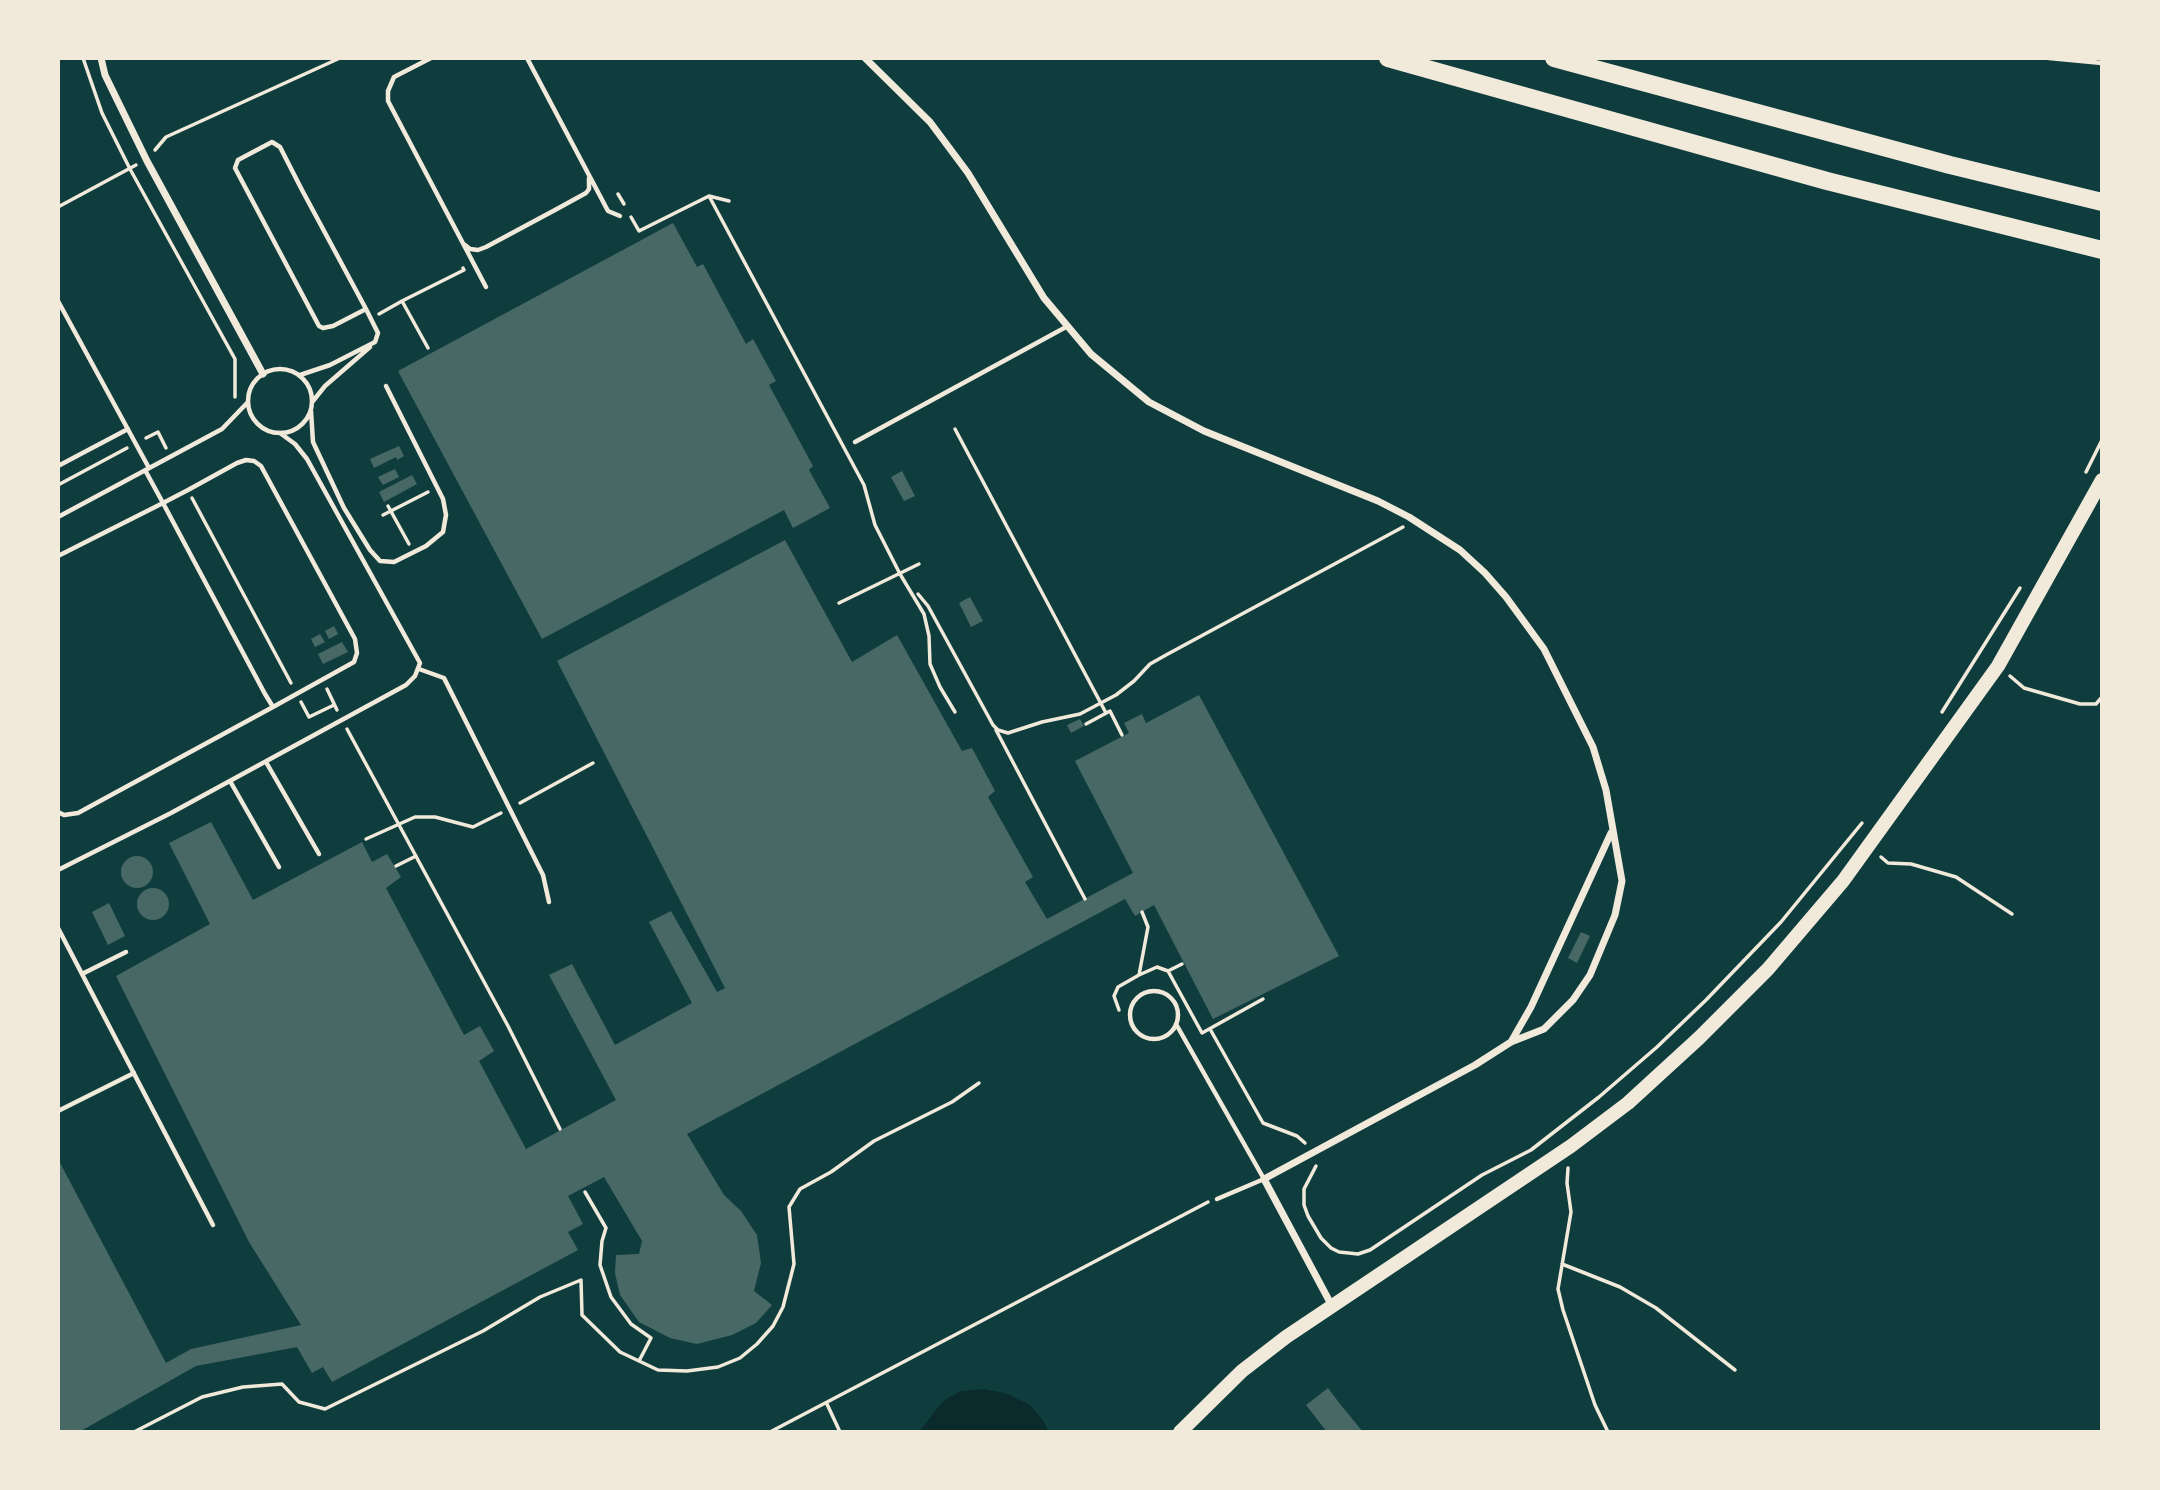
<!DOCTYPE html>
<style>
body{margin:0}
#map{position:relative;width:2160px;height:1490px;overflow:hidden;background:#0f3d3e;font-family:Commissioner,sans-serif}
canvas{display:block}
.frame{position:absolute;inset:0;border:60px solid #f1e9da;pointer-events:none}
</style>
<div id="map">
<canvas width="2160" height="1490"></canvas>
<div class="frame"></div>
</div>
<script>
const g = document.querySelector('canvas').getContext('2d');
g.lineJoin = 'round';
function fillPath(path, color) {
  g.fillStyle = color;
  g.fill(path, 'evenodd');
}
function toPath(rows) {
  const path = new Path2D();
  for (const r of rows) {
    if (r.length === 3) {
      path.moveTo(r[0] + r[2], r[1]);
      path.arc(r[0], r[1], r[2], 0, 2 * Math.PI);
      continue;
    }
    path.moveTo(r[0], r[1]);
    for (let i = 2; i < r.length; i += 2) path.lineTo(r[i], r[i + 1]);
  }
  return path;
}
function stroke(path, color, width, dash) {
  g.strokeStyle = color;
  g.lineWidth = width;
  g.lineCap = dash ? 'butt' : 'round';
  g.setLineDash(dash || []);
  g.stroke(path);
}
const water = toPath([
 [984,1389,1005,1393,1030,1405,1044,1422,1049,1432,919,1432,943,1401,961,1391]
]);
const building = toPath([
 [673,223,697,267,703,264,746,344,753,339,776,381,769,385,813,466,809,470,830,508,793,528,784,510,542,639,398,371],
 [399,446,404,456,397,460,396,457,374,468,370,459],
 [395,469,399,477,383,485,378,477],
 [902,471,915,496,904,501,891,477],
 [412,475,417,484,384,502,379,492],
 [785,540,852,662,897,635,962,751,972,748,995,791,988,797,1033,877,1025,882,1047,919,1133,873,1075,761,1129,733,1124,723,1142,714,1146,723,1199,695,1339,956,1213,1019,1154,905,1135,916,1125,899,687,1134,724,1195,741,1211,757,1235,761,1263,754,1291,772,1305,756,1323,732,1335,697,1344,670,1338,639,1322,620,1295,615,1273,616,1255,639,1254,642,1241,604,1177,568,1196,583,1224,568,1232,578,1250,332,1382,323,1367,312,1373,297,1347,196,1366,79,1432,58,1432,58,1159,166,1363,191,1349,301,1325,249,1242,116,976,210,924,169,843,211,822,253,900,362,842,372,862,387,854,401,877,386,888,464,1035,480,1026,494,1051,479,1061,526,1149,616,1100,549,975,572,964,615,1045,692,1003,649,922,671,911,717,992,725,988,557,661],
 [970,597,983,621,971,627,959,603],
 [334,626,338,634,329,639,325,631],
 [320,634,325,642,315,647,311,639],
 [342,642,348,652,323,664,318,654],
 [1080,719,1084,726,1071,733,1067,725],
 [137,872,16],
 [153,904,16],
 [109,903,125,936,108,945,92,912],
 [1581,932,1590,936,1577,963,1568,958],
 [1328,1388,1340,1404,1363,1432,1327,1432,1306,1405]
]);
const path = toPath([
 [83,58,102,113,130,169,235,359,235,397],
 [155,150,166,137,340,58],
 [618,194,624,204],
 [709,196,864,485,875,525,900,574,924,614,929,636,930,664,940,687,955,712],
 [58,207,136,165],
 [631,217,639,231,709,196,729,201],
 [402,301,464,270,463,268],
 [379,314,402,301,428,348],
 [955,429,1106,713],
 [146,438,158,432,166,448],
 [2086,472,2102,440],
 [58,485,127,448],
 [192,498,291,683],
 [388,506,409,544],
 [383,515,428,492],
 [918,594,928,606,993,725,998,730,1008,733,1042,722,1080,714,1116,695,1134,681,1150,664,1166,655,1403,527],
 [839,603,919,564],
 [2010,676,2024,688,2080,704,2096,704,2102,697],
 [327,689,337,710],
 [301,702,309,717,334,705],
 [1942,712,2020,588],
 [1086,724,1110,711,1122,735],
 [347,729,508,1026,560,1129],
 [996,730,1085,899],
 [520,803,593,763],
 [366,839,415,817,435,817,473,827,501,813],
 [1881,857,1888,863,1911,864,1956,877,2012,914],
 [396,866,416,856],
 [1168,971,1182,964],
 [1139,975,1157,967,1168,971,1202,1033,1263,999],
 [1119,1010,1114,996,1118,987,1139,975,1148,927,1142,912],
 [1210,1029,1263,1123,1297,1136,1305,1143],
 [1316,1166,1304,1189,1304,1205,1308,1216,1321,1238,1331,1248,1339,1252,1358,1254,1370,1250,1482,1175,1531,1150,1599,1097,1657,1047,1706,1000,1781,922,1862,823],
 [1568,1168,1567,1183,1571,1212,1558,1289,1563,1310,1595,1405,1608,1432],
 [585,1192,606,1228,602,1241,600,1265,611,1297,631,1324,651,1338,639,1361],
 [1562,1264,1620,1287,1656,1308,1735,1370],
 [827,1404,840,1432],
 [134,1432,202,1397,243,1387,282,1384,299,1402,325,1409,483,1331,540,1297,581,1280,582,1315,620,1352,658,1370,687,1371,718,1367,740,1358,757,1344,773,1326,783,1307,794,1264,789,1207,800,1189,831,1172,874,1141,952,1102,979,1083],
 [770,1432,1208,1202]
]);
const service = toPath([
 [431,58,394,77,388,91,388,101,486,287],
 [527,58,608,211,620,216],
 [2049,58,2102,63],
 [465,245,470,249,478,250,486,247,555,210,586,193,589,189,589,178],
 [58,301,149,468],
 [280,401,32],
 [300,375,330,365,375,342,378,333,366,309,302,190,280,147,272,142,238,160,235,168,319,326,323,328,333,326,366,309],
 [313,401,325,386,370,347],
 [311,411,313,442,344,508,370,550,380,561,394,562,426,546,443,532,446,515,443,499,386,386],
 [855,442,1066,327],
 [58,466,128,429],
 [58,517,222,429,248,402],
 [58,556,163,503,188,490,237,463,246,460,254,461,261,466,355,639,357,653,354,662,273,707,265,694,163,503,145,470],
 [419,669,444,678,543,875,549,902],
 [266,762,319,854],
 [230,781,279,867],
 [58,812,64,815,78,813,273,707],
 [58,870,171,813,406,685,415,676,420,663,307,459,295,444,280,433],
 [58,928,213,1225],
 [82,974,126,952],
 [1154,1015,24],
 [1176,1024,1264,1179,1217,1199],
 [58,1111,134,1073]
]);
const minor = toPath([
 [101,58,105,75,147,161,263,374],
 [865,58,930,122,968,173,1044,298,1091,354,1149,402,1204,431,1378,501,1409,517,1460,550,1485,573,1506,597,1544,649,1593,747,1606,790,1622,881,1615,915,1590,975,1573,1000,1544,1029,1511,1042,1475,1065,1264,1179,1332,1306],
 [1511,1042,1531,1007,1611,833]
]);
const secondary = toPath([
 [1180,1432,1242,1371,1286,1337,1571,1146,1628,1103,1699,1038,1768,969,1843,881,1998,666,2102,480]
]);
const motorway = toPath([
 [1388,58,1827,181,2102,250],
 [1554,58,1950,165,2102,202]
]);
fillPath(water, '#0a2a2b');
fillPath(building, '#486865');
stroke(path, '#f1e9da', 3.5);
stroke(service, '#f1e9da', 4.5);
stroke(minor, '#f1e9da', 7);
stroke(secondary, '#f1e9da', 14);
stroke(motorway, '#f1e9da', 18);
</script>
